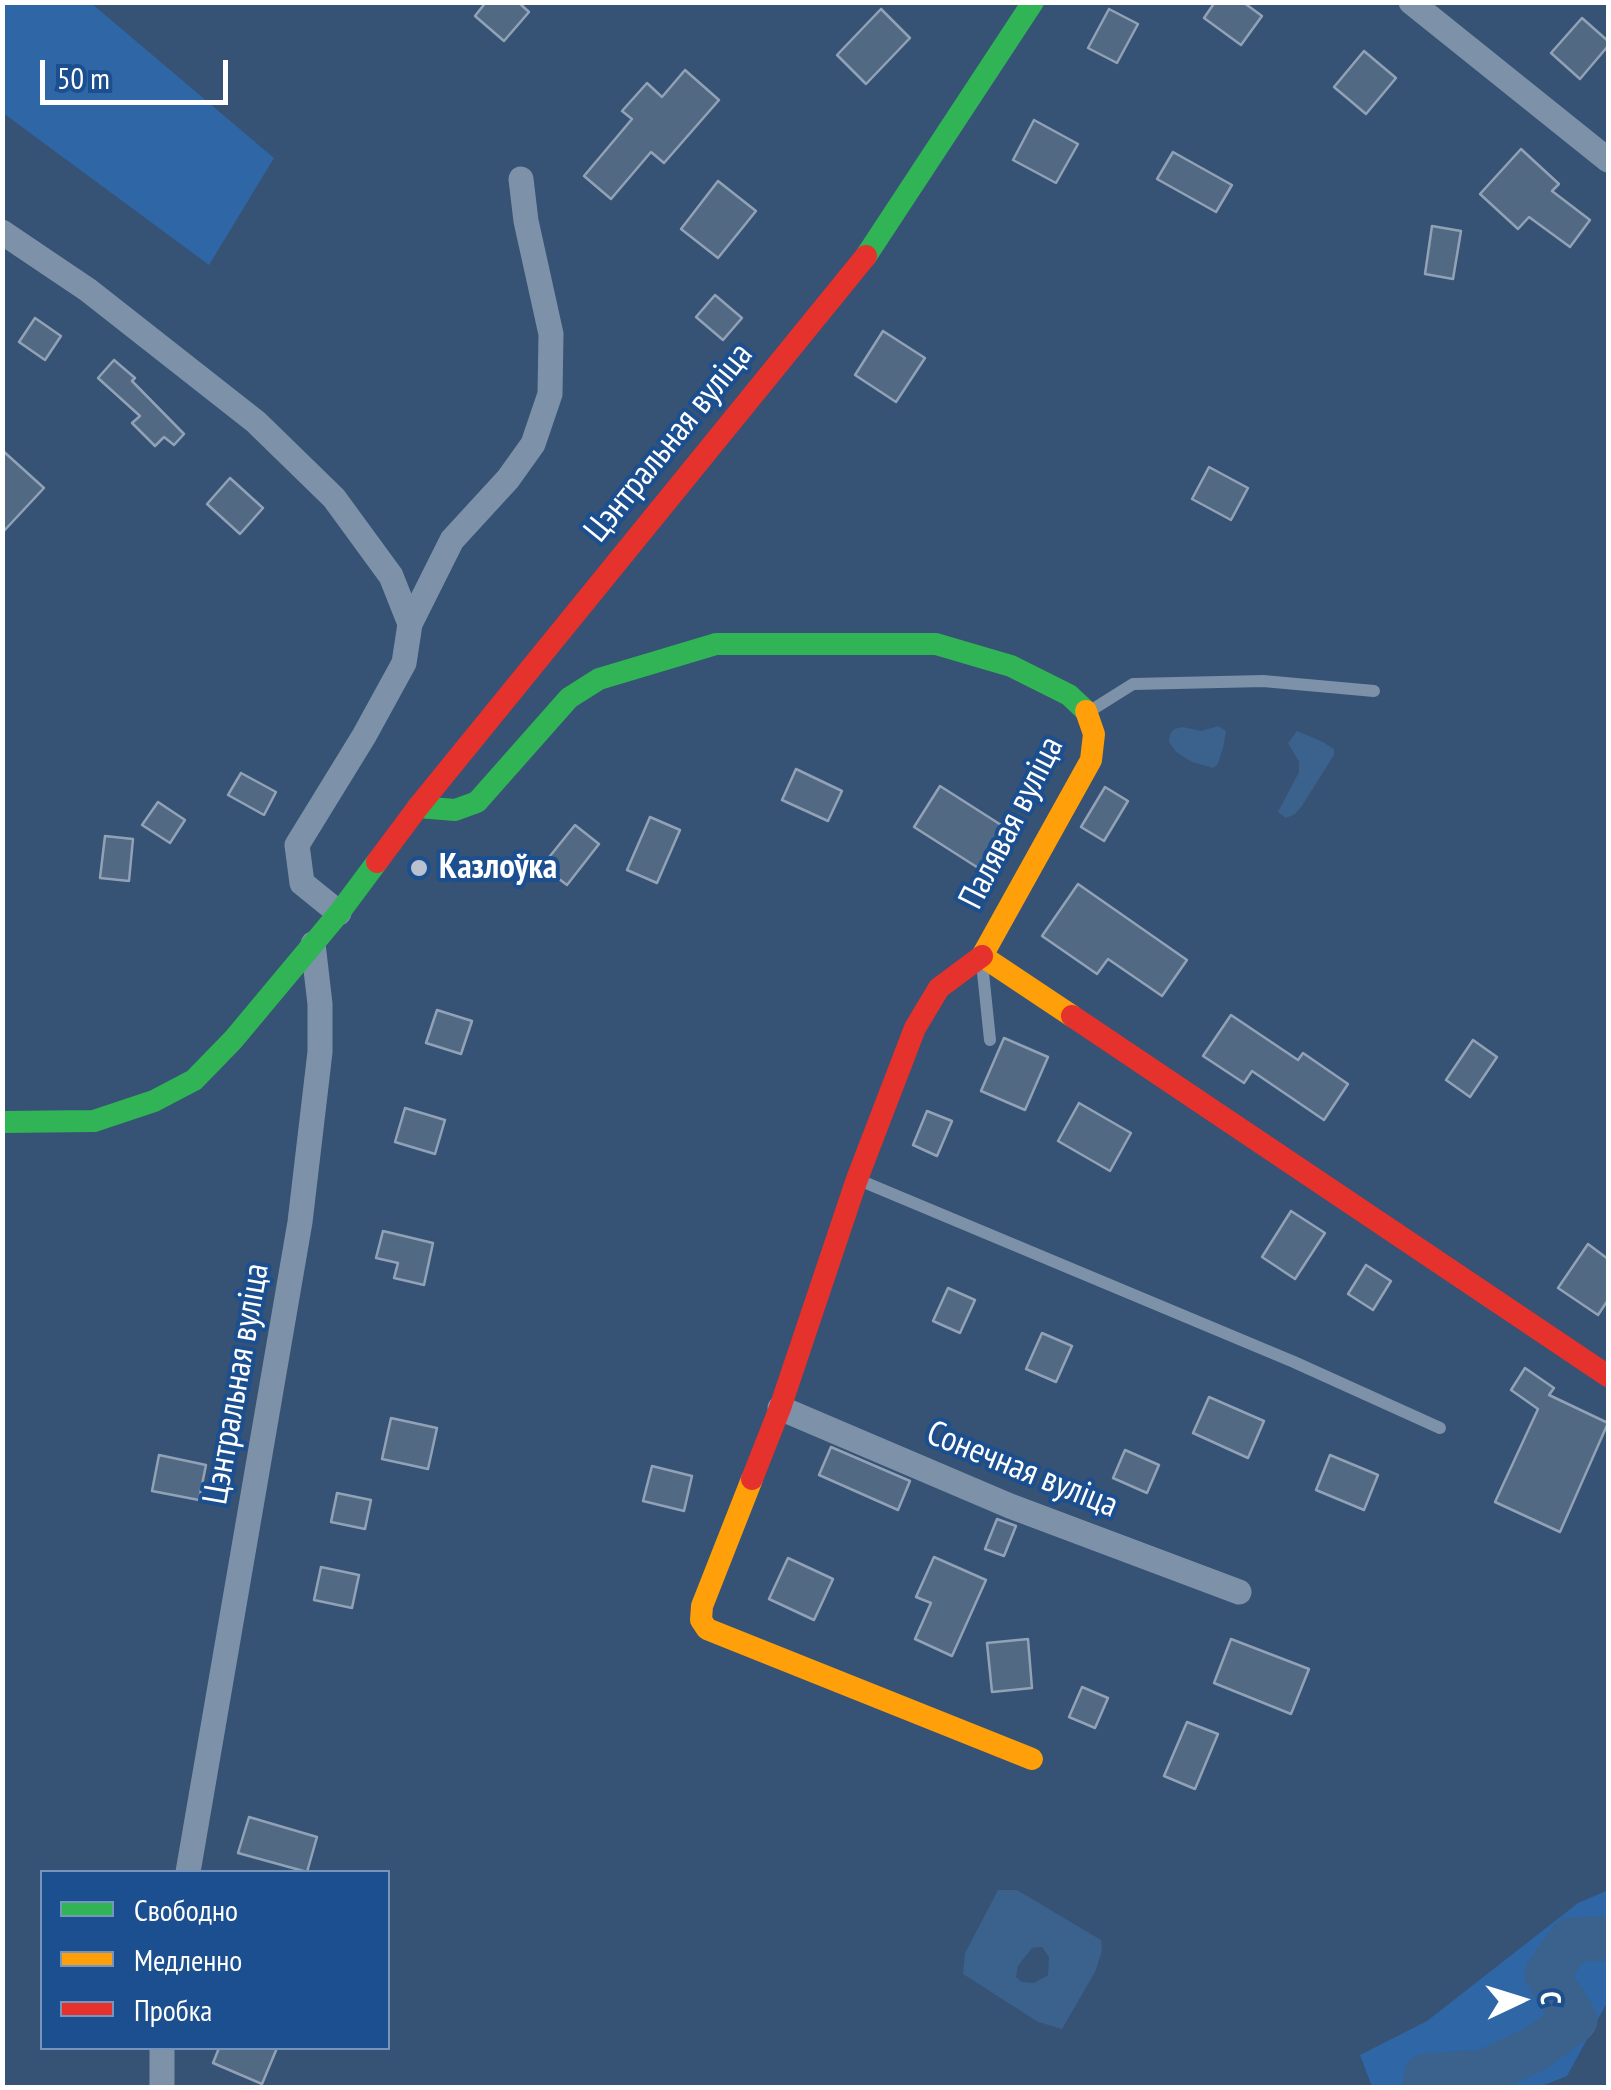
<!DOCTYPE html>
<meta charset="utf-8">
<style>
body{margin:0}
#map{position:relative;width:1611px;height:2090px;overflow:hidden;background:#365274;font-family:"PT Sans Narrow",sans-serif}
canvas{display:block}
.frame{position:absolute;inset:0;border:5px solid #fff;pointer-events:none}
.legend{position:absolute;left:40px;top:1870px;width:350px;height:180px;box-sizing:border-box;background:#1b4f8f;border:2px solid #7695bc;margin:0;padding:12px 18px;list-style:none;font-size:30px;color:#fff}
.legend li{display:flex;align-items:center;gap:20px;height:50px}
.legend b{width:50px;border:2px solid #7695bc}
.north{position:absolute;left:1471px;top:1950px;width:100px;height:100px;-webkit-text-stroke:8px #1b4f8f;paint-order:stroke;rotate:86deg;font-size:28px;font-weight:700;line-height:40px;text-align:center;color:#fff}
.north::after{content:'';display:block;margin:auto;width:35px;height:45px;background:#fff;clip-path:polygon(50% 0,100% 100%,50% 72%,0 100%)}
.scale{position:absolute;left:40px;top:60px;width:188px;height:45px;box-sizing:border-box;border:5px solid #fff;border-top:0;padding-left:12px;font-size:30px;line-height:35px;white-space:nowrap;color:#fff;-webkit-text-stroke:8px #1b4f8f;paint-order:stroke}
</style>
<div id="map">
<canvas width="1611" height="2090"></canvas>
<div class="frame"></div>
<ul class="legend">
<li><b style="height:12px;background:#30b455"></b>Свободно</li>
<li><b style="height:12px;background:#ff9f0a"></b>Медленно</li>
<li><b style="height:12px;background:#e5322d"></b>Пробка</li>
</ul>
<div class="north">С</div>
<div class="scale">50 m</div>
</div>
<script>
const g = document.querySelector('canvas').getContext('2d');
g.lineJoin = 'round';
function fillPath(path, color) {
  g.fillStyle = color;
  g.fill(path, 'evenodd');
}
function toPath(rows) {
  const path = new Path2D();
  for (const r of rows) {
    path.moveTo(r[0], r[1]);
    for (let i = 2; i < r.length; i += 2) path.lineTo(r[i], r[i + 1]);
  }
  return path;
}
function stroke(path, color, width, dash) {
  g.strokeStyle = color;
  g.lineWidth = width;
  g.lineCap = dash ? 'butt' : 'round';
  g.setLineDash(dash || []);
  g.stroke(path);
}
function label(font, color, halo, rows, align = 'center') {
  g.font = font + ' "PT Sans Narrow",sans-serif';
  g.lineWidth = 8;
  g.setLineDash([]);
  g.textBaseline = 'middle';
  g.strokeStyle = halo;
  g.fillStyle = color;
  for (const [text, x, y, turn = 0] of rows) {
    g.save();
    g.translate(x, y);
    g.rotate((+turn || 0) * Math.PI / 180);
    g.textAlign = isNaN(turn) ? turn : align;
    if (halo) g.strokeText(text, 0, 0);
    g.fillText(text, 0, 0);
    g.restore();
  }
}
const green = toPath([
 [3,2,91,3,274,158,209,265,3,113],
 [1608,1890,1608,2001,1567,2076,1539,2087,1372,2087,1360,2055,1427,2021,1578,1903]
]);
const water = toPath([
 [1218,726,1226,731,1224,744,1218,764,1213,768,1192,762,1176,752,1169,742,1170,734,1174,729,1183,727,1201,731],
 [1297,731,1323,742,1334,749,1334,755,1302,806,1295,814,1286,818,1278,812,1299,772,1299,762,1288,743],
 [998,1890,1017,1890,1101,1940,1102,1951,1095,1972,1062,2029,1038,2022,963,1974,965,1953],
 [1042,1947,1049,1957,1048,1975,1034,1983,1022,1982,1016,1977,1018,1966,1032,1948]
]);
const river = toPath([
 [1425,2088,1426,2076,1485,2072,1535,2049,1575,2020,1547,1974,1571,1940,1608,1938]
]);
const building = toPath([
 [486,2,518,2,529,12,504,41,475,16,486,2],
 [1215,2,1243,2,1262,16,1241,45,1204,18,1215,2],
 [881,9,910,38,866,84,837,55,881,9],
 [1109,9,1138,24,1117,63,1088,48,1109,9],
 [1582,18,1608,41,1608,46,1580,79,1551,53,1582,18],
 [1364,51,1396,78,1366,114,1334,87,1364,51],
 [685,70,719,100,664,163,651,152,611,199,584,176,632,119,622,111,647,83,662,97,685,70],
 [1034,120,1078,144,1056,183,1013,160,1034,120],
 [1521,149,1559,184,1552,191,1590,220,1570,247,1529,217,1518,229,1480,194,1521,149],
 [1173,152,1232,185,1216,212,1157,179,1173,152],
 [718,181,756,211,718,258,681,229,718,181],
 [1432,226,1461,231,1453,279,1425,274,1432,226],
 [715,295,742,318,723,340,696,317,715,295],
 [35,318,61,336,45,360,19,342,35,318],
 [883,331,925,358,896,402,855,375,883,331],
 [114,360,135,378,132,381,184,434,174,445,164,437,155,446,132,423,140,416,98,378,114,360],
 [2,450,44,488,2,533,2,450],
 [1209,467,1248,488,1231,520,1192,499,1209,467],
 [230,478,263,508,240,534,207,504,230,478],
 [796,769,842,791,828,821,782,800,796,769],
 [241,773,276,792,264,815,228,795,241,773],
 [940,786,1009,830,983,871,914,827,940,786],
 [1105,787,1128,801,1104,841,1081,827,1105,787],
 [158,802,185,820,170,843,142,825,158,802],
 [650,817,680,830,657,883,627,870,650,817],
 [575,825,599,844,567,885,542,866,575,825],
 [105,836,133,839,129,881,100,878,105,836],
 [1078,884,1187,960,1162,996,1108,959,1097,974,1042,936,1078,884],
 [437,1010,472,1021,461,1054,426,1043,437,1010],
 [1231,1015,1298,1060,1303,1053,1348,1084,1324,1120,1252,1071,1244,1083,1203,1056,1231,1015],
 [1004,1038,1048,1057,1025,1110,981,1091,1004,1038],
 [1473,1040,1497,1057,1470,1097,1446,1080,1473,1040],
 [1079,1103,1131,1133,1110,1171,1058,1141,1079,1103],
 [405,1108,445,1120,435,1154,395,1142,405,1108],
 [927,1111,952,1121,937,1156,913,1145,927,1111],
 [1291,1211,1325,1233,1295,1279,1262,1257,1291,1211],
 [383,1231,433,1243,424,1285,394,1278,398,1263,376,1258,383,1231],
 [1588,1244,1608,1259,1608,1300,1598,1315,1558,1288,1588,1244],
 [1366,1265,1391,1281,1373,1310,1348,1294,1366,1265],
 [948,1288,975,1300,960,1333,933,1321,948,1288],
 [1042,1333,1072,1346,1056,1382,1026,1369,1042,1333],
 [1525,1368,1554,1388,1549,1395,1608,1423,1560,1532,1495,1502,1538,1409,1511,1390,1525,1368],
 [1209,1397,1264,1421,1248,1458,1193,1433,1209,1397],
 [391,1418,437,1428,428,1469,382,1459,391,1418],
 [831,1447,910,1481,898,1510,819,1475,831,1447],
 [1125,1450,1159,1465,1147,1493,1113,1478,1125,1450],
 [159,1455,206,1465,199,1500,152,1491,159,1455],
 [1330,1455,1378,1475,1364,1510,1316,1490,1330,1455],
 [652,1466,692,1476,684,1511,643,1501,652,1466],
 [337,1493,371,1500,365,1529,331,1522,337,1493],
 [997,1519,1016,1526,1004,1556,985,1549,997,1519],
 [934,1557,986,1580,952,1656,915,1639,931,1603,916,1597,934,1557],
 [788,1558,833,1579,814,1620,769,1599,788,1558],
 [321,1567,359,1575,352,1608,314,1600,321,1567],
 [1028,1639,1032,1688,992,1692,987,1643,1028,1639],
 [1231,1639,1309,1669,1291,1714,1214,1683,1231,1639],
 [1082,1687,1108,1698,1095,1728,1069,1717,1082,1687],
 [1187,1722,1218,1734,1195,1789,1164,1776,1187,1722],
 [249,1817,317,1837,307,1872,238,1853,249,1817],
 [219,2048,277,2048,262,2084,213,2063,219,2048]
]);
const lane = toPath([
 [1090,711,1133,684,1263,681,1374,691],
 [982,963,990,1040],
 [859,1180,1294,1362,1440,1428]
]);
const street = toPath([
 [1411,2,1608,160],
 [2,232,88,290,256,422,334,498,391,576,410,624,404,663,364,736,297,845,302,883,339,913],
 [410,624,452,540,508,479,533,444,550,394,551,334,526,221,521,179],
 [780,1408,1010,1506,1239,1592],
 [188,1872,300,1222,320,1052,320,1004,313,944],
 [162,2088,162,2048]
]);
const fast = toPath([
 [866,256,1033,2],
 [418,807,455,810,477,802,569,698,599,679,716,644,936,644,1011,666,1069,695,1086,711],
 [2,1122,94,1121,154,1101,194,1080,233,1040,339,913,377,862]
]);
const slow = toPath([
 [1072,1016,982,956,1091,760,1094,734,1086,711],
 [752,1479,702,1606,701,1620,707,1629,1032,1759]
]);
const jam = toPath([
 [377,862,418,807,866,256],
 [1072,1016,1608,1376],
 [752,1479,780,1408,857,1179,915,1028,939,988,982,956]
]);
const markers = [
 [419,868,10,"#b9c2ce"]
];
const streetNames = [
 ["Цэнтральная вуліца",669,443,-51],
 ["Палявая вуліца",1012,823,-63],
 ["Цэнтральная вуліца",237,1384,-80],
 ["Сонечная вуліца",1022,1470,22]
];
const poiNames = [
 ["Казлоўка",439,868]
];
fillPath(green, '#2f66a5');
fillPath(water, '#3b618d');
stroke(river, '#3b618d', 45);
fillPath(building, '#526984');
stroke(building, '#92a2b6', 2.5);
stroke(lane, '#7d92a8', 12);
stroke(street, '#7d92a8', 25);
stroke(fast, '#30b455', 22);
stroke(slow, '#ff9f0a', 22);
stroke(jam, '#e5322d', 22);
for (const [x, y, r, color] of markers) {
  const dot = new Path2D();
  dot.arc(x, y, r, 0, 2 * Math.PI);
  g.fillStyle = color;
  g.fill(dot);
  stroke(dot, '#1b4f8f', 4);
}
label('35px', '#fff', '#1b4f8f', streetNames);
label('bold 35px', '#fff', '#1b4f8f', poiNames, 'left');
</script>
